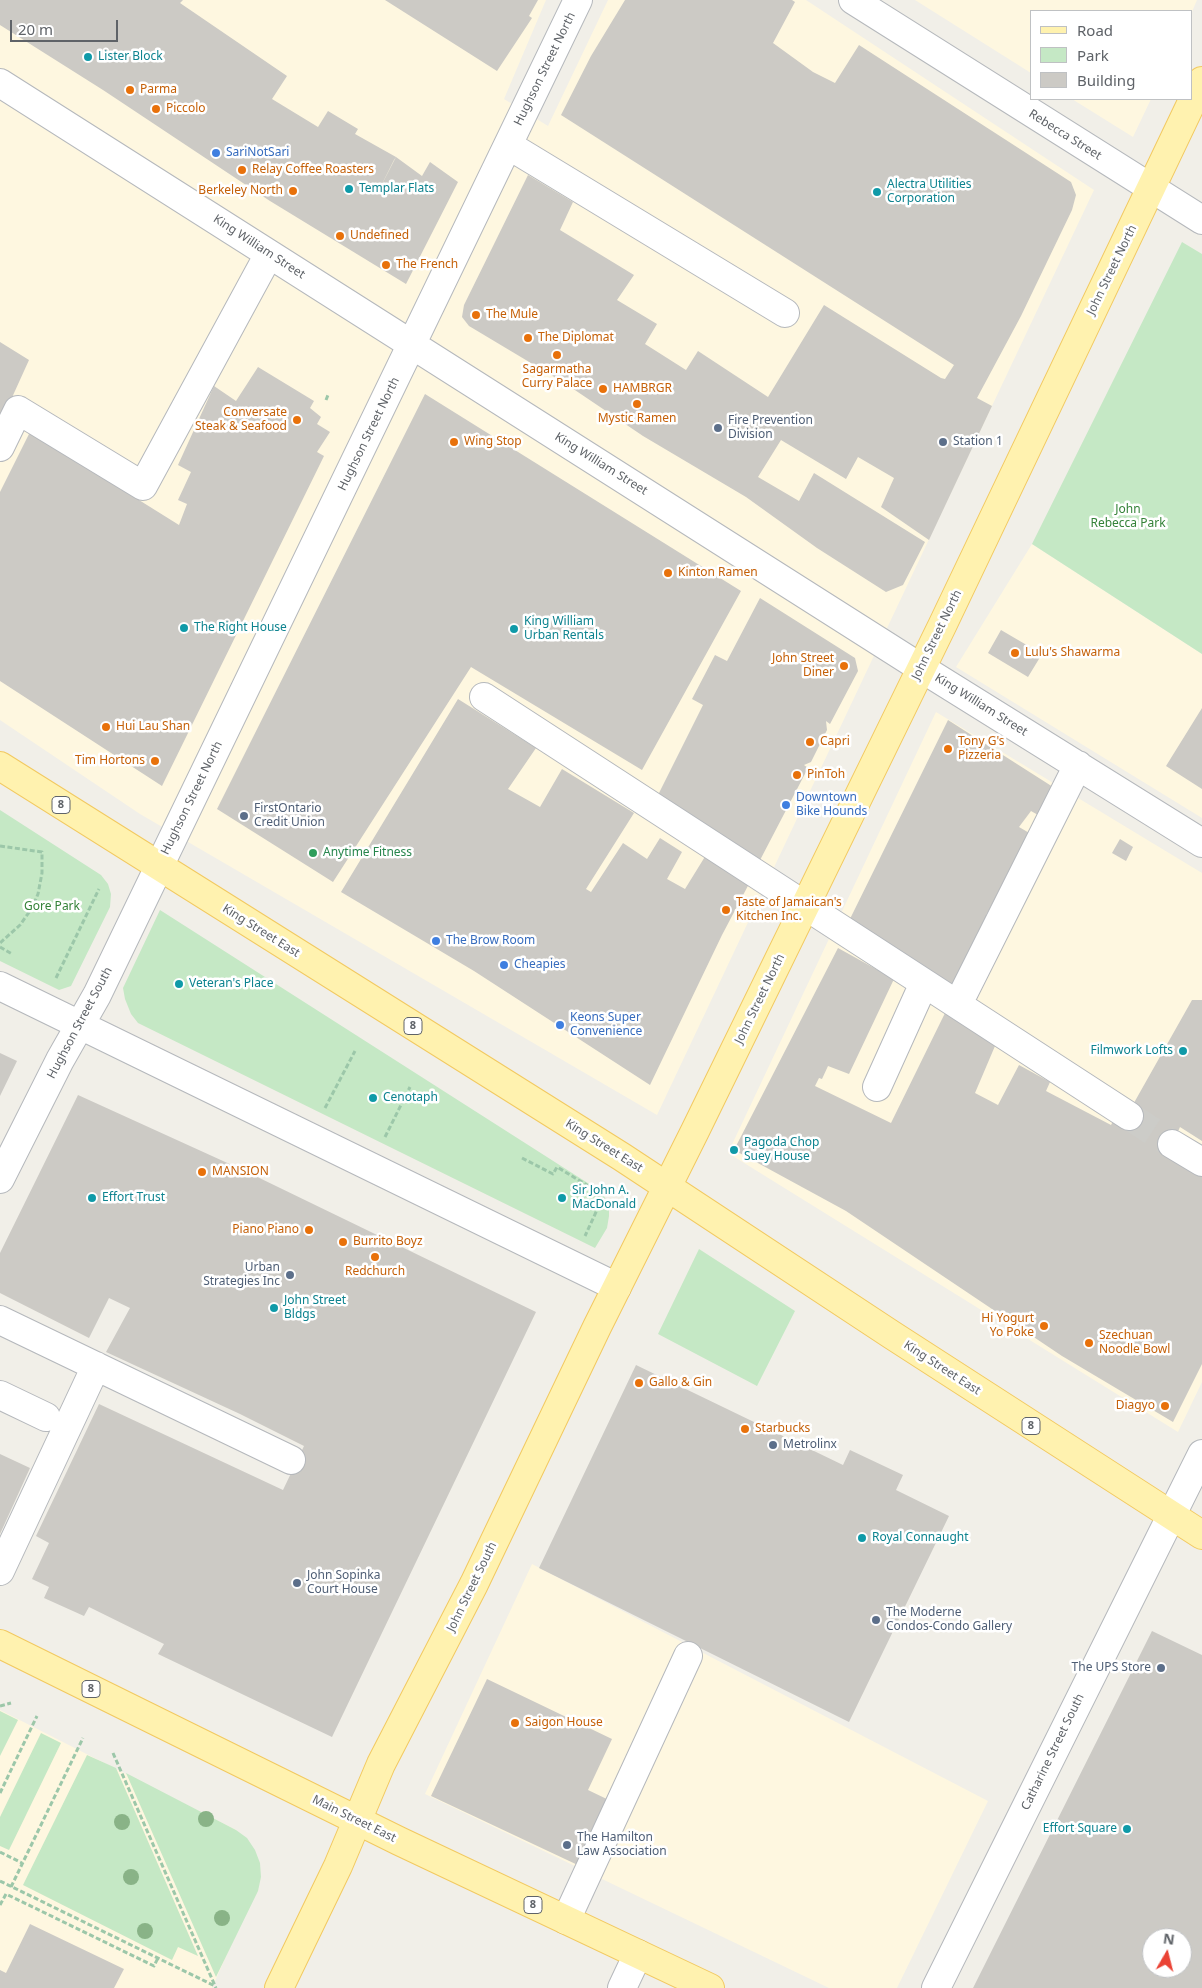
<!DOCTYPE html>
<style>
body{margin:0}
#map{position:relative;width:1202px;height:1988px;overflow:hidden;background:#f1efe8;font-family:"Noto Sans",sans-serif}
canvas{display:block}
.legend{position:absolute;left:1030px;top:10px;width:162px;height:90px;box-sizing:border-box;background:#fff;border:1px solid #bfc1c3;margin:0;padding:6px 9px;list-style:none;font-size:15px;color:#5f6368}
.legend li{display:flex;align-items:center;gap:10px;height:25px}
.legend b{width:25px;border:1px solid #bfc1c3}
.north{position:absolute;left:1142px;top:1928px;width:50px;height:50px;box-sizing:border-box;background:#fff;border:1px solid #bfc1c3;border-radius:50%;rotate:8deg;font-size:14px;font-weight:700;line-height:20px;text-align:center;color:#5f6368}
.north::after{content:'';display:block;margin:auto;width:18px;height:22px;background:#ea4335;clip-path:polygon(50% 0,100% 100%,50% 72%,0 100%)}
.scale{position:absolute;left:10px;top:20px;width:108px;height:22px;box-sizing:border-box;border:2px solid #5f6368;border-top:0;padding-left:6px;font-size:15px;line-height:18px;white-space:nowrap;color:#5f6368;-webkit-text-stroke:4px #fff;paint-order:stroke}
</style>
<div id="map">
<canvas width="1202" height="1988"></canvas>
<ul class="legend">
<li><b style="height:6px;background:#fff2af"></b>Road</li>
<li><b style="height:14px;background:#c5e8c5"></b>Park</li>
<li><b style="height:14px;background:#cccac5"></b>Building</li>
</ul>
<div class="north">N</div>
<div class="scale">20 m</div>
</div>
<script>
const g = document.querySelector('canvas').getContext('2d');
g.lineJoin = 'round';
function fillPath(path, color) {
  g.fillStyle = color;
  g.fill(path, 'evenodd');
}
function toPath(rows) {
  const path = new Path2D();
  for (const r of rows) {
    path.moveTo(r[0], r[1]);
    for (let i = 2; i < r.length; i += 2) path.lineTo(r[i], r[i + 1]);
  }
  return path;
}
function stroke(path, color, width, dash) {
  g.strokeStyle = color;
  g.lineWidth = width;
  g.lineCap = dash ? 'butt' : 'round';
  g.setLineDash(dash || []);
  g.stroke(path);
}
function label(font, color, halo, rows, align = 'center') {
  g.font = font + ' "Noto Sans",sans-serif';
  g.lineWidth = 5;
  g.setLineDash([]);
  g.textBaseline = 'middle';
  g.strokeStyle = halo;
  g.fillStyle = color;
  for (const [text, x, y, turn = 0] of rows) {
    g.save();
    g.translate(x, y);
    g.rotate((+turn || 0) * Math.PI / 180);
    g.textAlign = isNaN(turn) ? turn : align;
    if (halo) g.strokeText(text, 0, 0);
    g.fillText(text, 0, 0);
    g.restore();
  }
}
const commercial = toPath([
 [0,0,546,0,504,99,548,126,608,0,806,0,1094,190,657,1115,140,814,0,720],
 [915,0,1197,0,1191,14,1191,11,1031,11,1031,73],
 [1072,99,1151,99,1133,137],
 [1032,544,1202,654,1202,818,956,667],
 [936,712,1202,873,1202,1382,1178,1432,728,1153],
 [532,1564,988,1801,897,1988,829,1988,425,1794],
 [0,1710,236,1830,261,1877,212,1988,0,1988]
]);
const green = toPath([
 [1182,242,1202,254,1202,654,1032,544],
 [0,810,101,875,108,884,111,894,110,907,71,986,59,990,0,961],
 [160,910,594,1187,603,1194,609,1206,609,1216,607,1228,595,1248,138,1023,131,1014,125,999,123,988],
 [699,1249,795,1311,757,1386,658,1334],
 [0,1711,18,1720,0,1756],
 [41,1733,61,1743,9,1850,0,1846,0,1817],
 [87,1755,116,1768,198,1956,178,1947,172,1960,23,1885],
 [126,1773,236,1830,247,1838,255,1850,260,1863,261,1877,258,1891,216,1977]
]);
const building = toPath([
 [0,0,183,0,180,3,287,76,272,99,318,127,328,111,358,129,355,134,396,157,422,176,430,162,458,182,406,284,270,201,103,90,0,25],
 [396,157,378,192,394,160],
 [385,0,538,0,529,16,532,18,497,71],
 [625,0,792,0,795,2,773,43,813,72,835,83,859,45,1071,182,1076,195,1072,210,1021,316,977,398,992,406,929,540,881,507,894,478,858,457,846,479,781,440,758,477,799,501,814,473,925,542,903,585,886,592,817,548,746,497,643,436,566,384,469,326,462,317,464,305,528,175,573,202,560,230,634,275,617,300,657,324,645,344,686,370,698,351,768,397,824,305,941,378,945,379,954,365,561,115,591,56],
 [0,342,29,360,0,424],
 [258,367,314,401,310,408,321,417,317,424,330,432,317,452,324,456,162,786,0,681,0,492,30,432,179,525,187,504,178,500,191,472,178,465,214,386,236,401],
 [425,394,741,591,642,770,471,667,333,882,217,809],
 [760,598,855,658,858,671,830,724,826,721,827,730,811,762,804,765,808,768,758,864,654,803,703,705,692,699,715,655,727,661],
 [1001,630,1042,654,1028,677,988,653],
 [458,699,536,748,508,789,540,807,562,769,634,813,586,889,591,892,623,843,647,859,660,838,682,852,667,879,685,889,706,855,751,880,722,935,650,1085,474,971,341,892],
 [1202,708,1202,789,1166,766],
 [948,720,1053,787,1038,815,1031,811,1019,827,1031,834,986,915,990,917,951,990,847,925],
 [1120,839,1133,847,1126,861,1112,853],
 [838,948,894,979,849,1074,828,1066,822,1079,819,1078,815,1086,891,1123,946,1011,995,1046,975,1093,998,1105,1019,1065,1050,1082,1046,1091,1111,1125,1116,1116,1126,1124,1135,1101,1192,1000,1202,1000,1202,1141,1180,1127,1169,1151,1202,1172,1202,1364,1173,1422,1062,1356,846,1211,734,1150],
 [0,1053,17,1061,0,1096],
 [78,1095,245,1171,536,1312,332,1737,158,1654,164,1644,89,1607,84,1616,44,1598,49,1587,32,1579,49,1543,36,1536,99,1404,283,1490,304,1446,240,1414,106,1352,130,1308,109,1298,89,1338,0,1293,0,1253],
 [636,1365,843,1465,850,1450,903,1475,896,1490,949,1516,849,1722,539,1568],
 [0,1454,30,1468,0,1534],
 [1152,1631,1202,1655,1202,1988,973,1988],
 [1152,1938,1182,1938,1182,1968,1152,1968],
 [487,1679,612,1739,588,1790,613,1802,582,1867,431,1796],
 [30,1924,124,1969,114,1988,0,1988,0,1970,6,1973]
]);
const minorTunnel = toPath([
 [1129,1116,1172,1144]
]);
const path = toPath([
 [326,400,328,395],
 [0,846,42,852,42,873,38,894,32,908,20,925,0,943],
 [0,947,12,954],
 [56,978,99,889],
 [325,1108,355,1051],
 [385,1137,410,1087],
 [522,1158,553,1174,557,1167,590,1187,602,1199,585,1236],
 [0,1706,11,1703],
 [113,1753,216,1988],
 [0,1793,37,1716],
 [0,1852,22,1863],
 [0,1881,215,1986],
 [11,1887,83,1738],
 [0,1905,6,1894,154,1966,158,1958]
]);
const minor = toPath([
 [853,0,1202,220],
 [0,83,921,668,1202,843],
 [508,145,785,313],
 [0,447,18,410,143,486,269,254],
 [484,697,1129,1116],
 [0,986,617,1287],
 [958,1004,1078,765],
 [877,1087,924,983],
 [1172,1144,1202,1162],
 [0,1179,60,1060,97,995,578,0],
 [0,1320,291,1460],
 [0,1395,46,1417],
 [0,1571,96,1366],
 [566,1920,688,1656],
 [622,1988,638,1954],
 [936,1988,1202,1454]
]);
const major = toPath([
 [0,766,622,1157,892,1335,1202,1535],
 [0,1644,399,1841,710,1988],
 [279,1988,338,1866,381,1764,474,1584,597,1327,695,1131,942,626,1202,81]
]);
const trees = [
 [206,1819],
 [122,1822],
 [131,1877],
 [222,1918],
 [145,1931]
];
const markers = [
 [88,57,5,"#0f9aa8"],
 [130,90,5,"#e8710a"],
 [156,109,5,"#e8710a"],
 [216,153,5,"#3f7fe0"],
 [242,170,5,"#e8710a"],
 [349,189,5,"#0f9aa8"],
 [293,191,5,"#e8710a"],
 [877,192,5,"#0f9aa8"],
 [340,236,5,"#e8710a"],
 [386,265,5,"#e8710a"],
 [476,315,5,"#e8710a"],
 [528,338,5,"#e8710a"],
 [557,355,5,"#e8710a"],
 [603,389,5,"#e8710a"],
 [637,404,5,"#e8710a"],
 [297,420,5,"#e8710a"],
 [718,428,5,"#5c6f8a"],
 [454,442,5,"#e8710a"],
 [943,442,5,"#5c6f8a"],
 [668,573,5,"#e8710a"],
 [184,628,5,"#0f9aa8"],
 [514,629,5,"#0f9aa8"],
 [1015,653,5,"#e8710a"],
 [844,666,5,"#e8710a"],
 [106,727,5,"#e8710a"],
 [810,742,5,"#e8710a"],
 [948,749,5,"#e8710a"],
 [155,761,5,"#e8710a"],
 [797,775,5,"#e8710a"],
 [786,805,5,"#3f7fe0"],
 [244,816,5,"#5c6f8a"],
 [313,853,5,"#2e9e5b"],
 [726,910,5,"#e8710a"],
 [436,941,5,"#3f7fe0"],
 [504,965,5,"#3f7fe0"],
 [179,984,5,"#0f9aa8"],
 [560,1025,5,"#3f7fe0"],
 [1183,1051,5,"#0f9aa8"],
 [373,1098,5,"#0f9aa8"],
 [734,1150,5,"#0f9aa8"],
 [202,1172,5,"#e8710a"],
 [92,1198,5,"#0f9aa8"],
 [562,1198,5,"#0f9aa8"],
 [309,1230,5,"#e8710a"],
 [343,1242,5,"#e8710a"],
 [375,1257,5,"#e8710a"],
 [290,1275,5,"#5c6f8a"],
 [274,1308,5,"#0f9aa8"],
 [1044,1326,5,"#e8710a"],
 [1089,1343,5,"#e8710a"],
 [639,1383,5,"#e8710a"],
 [1165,1406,5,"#e8710a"],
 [745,1429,5,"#e8710a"],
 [773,1445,5,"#5c6f8a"],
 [862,1538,5,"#0f9aa8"],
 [297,1583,5,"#5c6f8a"],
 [876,1620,5,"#5c6f8a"],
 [1161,1668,5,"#5c6f8a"],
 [515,1723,5,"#e8710a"],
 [1127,1829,5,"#0f9aa8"],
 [567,1845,5,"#5c6f8a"]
];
const shields = [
 [61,805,18],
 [413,1026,18],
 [1031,1426,18],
 [91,1689,18],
 [533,1905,18]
];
const shieldNames = [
 ["8",61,805],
 ["8",413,1026],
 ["8",1031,1426],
 ["8",91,1689],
 ["8",533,1905]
];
const cultureNames = [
 ["Lister Block",98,57],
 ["Alectra Utilities",887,185],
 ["Corporation",887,199],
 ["Templar Flats",359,189],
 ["King William",524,622],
 ["Urban Rentals",524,636],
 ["The Right House",194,628],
 ["Veteran's Place",189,984],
 ["Filmwork Lofts",1173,1051,"right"],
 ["Cenotaph",383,1098],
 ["Pagoda Chop",744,1143],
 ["Suey House",744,1157],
 ["Sir John A.",572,1191],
 ["MacDonald",572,1205],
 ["Effort Trust",102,1198],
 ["John Street",284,1301],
 ["Bldgs",284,1315],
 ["Royal Connaught",872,1538],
 ["Effort Square",1117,1829,"right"]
];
const streetNames = [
 ["Hughson Street North",545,69,-64],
 ["Rebecca Street",1065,135,32],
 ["King William Street",259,247,33],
 ["John Street North",1112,270,-64],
 ["Hughson Street North",369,434,-64],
 ["King William Street",601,464,32],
 ["John Street North",937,635,-64],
 ["King William Street",981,705,32],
 ["Hughson Street North",192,798,-64],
 ["King Street East",261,931,32],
 ["John Street North",760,999,-64],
 ["Hughson Street South",80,1023,-62],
 ["King Street East",604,1146,32],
 ["King Street East",942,1368,33],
 ["John Street South",472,1587,-64],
 ["Catharine Street South",1053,1752,-64],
 ["Main Street East",354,1819,26]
];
const foodNames = [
 ["Parma",140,90],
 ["Piccolo",166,109],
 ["Relay Coffee Roasters",252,170],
 ["Berkeley North",283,191,"right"],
 ["Undefined",350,236],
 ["The French",396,265],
 ["The Mule",486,315],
 ["The Diplomat",538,338],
 ["Sagarmatha",557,370,"center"],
 ["Curry Palace",557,384,"center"],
 ["HAMBRGR",613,389],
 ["Conversate",287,413,"right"],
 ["Steak & Seafood",287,427,"right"],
 ["Mystic Ramen",637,419,"center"],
 ["Wing Stop",464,442],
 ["Kinton Ramen",678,573],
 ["Lulu's Shawarma",1025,653],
 ["John Street",834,659,"right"],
 ["Diner",834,673,"right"],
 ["Hui Lau Shan",116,727],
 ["Capri",820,742],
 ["Tony G's",958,742],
 ["Pizzeria",958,756],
 ["Tim Hortons",145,761,"right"],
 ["PinToh",807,775],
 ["Taste of Jamaican's",736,903],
 ["Kitchen Inc.",736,917],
 ["MANSION",212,1172],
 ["Piano Piano",299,1230,"right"],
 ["Burrito Boyz",353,1242],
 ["Redchurch",375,1272,"center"],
 ["Hi Yogurt",1034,1319,"right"],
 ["Yo Poke",1034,1333,"right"],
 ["Szechuan",1099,1336],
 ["Noodle Bowl",1099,1350],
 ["Gallo & Gin",649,1383],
 ["Diagyo",1155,1406,"right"],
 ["Starbucks",755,1429],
 ["Saigon House",525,1723]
];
const shopNames = [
 ["SariNotSari",226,153],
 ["Downtown",796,798],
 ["Bike Hounds",796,812],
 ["The Brow Room",446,941],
 ["Cheapies",514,965],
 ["Keons Super",570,1018],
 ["Convenience",570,1032]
];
const serviceNames = [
 ["Fire Prevention",728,421],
 ["Division",728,435],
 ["Station 1",953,442],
 ["FirstOntario",254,809],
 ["Credit Union",254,823],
 ["Urban",280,1268,"right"],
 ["Strategies Inc",280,1282,"right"],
 ["Metrolinx",783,1445],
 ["John Sopinka",307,1576],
 ["Court House",307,1590],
 ["The Moderne",886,1613],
 ["Condos-Condo Gallery",886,1627],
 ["The UPS Store",1151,1668,"right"],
 ["The Hamilton",577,1838],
 ["Law Association",577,1852]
];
const parkNames = [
 ["John",1128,510],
 ["Rebecca Park",1128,524],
 ["Gore Park",52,907]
];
const leisureNames = [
 ["Anytime Fitness",323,853]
];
fillPath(commercial, '#fef7e0');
fillPath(green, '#c5e8c5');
fillPath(building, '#cccac5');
stroke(minorTunnel, '#ccccc8', 28, [28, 14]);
stroke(minor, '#b5b8bc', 30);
stroke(major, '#f2c960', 30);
stroke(path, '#9cc7a9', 3, [5, 2.5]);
stroke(minor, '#fff', 28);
stroke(major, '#fff2af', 28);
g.fillStyle = '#89b387';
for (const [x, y] of trees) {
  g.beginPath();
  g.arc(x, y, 8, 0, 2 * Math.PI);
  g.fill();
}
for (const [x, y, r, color] of markers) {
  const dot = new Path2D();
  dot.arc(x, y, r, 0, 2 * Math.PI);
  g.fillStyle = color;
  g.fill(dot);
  stroke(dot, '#fff', 2);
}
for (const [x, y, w] of shields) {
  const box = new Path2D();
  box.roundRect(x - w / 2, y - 8.5, w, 17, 4);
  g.fillStyle = '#fff';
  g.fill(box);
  stroke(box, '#5f6368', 1);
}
label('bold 11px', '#5f6368', null, shieldNames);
label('12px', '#0d838f', '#fff', cultureNames, 'left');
label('12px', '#5f6368', '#fff', streetNames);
label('12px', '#c56008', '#fff', foodNames, 'left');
label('12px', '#366cbe', '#fff', shopNames, 'left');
label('12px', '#4e5e75', '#fff', serviceNames, 'left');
label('12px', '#348238', '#fff', parkNames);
label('12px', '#27864d', '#fff', leisureNames, 'left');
</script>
